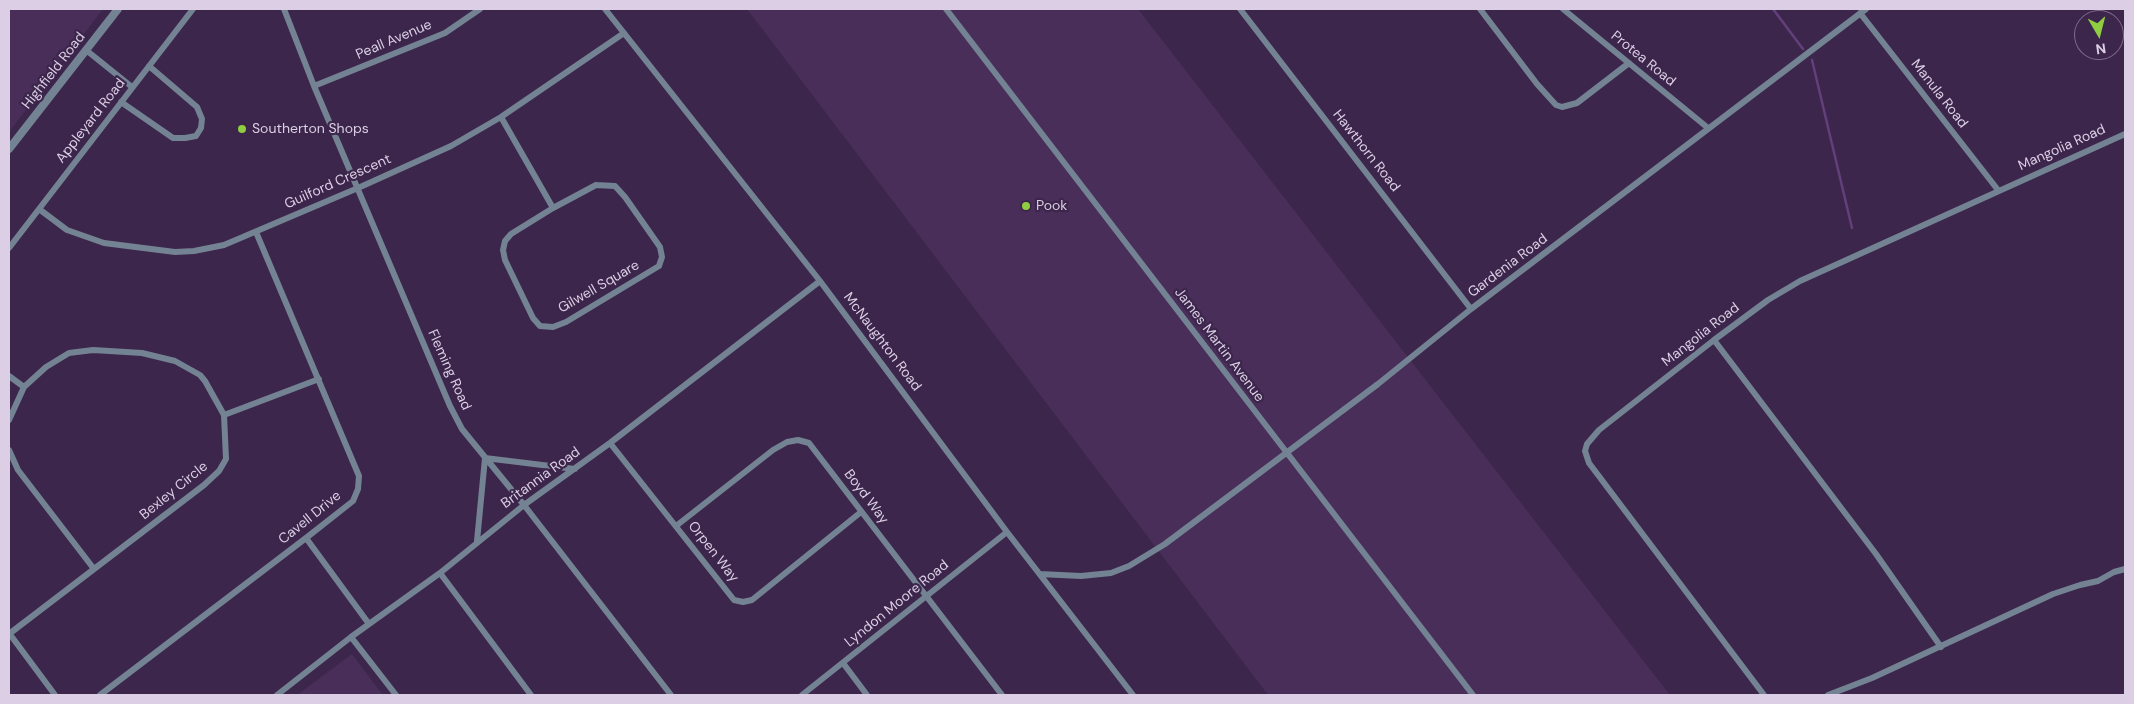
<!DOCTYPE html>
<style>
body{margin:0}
#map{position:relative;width:2134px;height:704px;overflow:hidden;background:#3c264b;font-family:"DM Sans",sans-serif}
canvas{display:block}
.frame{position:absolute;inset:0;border:10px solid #dbcee5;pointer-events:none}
.north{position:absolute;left:2074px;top:10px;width:50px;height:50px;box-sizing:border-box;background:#3c264b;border:1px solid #7c6989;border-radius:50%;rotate:172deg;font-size:14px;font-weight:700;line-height:20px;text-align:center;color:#dbcee5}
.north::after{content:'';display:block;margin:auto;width:18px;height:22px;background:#90cd41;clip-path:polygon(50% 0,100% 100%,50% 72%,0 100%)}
</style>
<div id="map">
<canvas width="2134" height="704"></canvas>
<div class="frame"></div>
<div class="north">N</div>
</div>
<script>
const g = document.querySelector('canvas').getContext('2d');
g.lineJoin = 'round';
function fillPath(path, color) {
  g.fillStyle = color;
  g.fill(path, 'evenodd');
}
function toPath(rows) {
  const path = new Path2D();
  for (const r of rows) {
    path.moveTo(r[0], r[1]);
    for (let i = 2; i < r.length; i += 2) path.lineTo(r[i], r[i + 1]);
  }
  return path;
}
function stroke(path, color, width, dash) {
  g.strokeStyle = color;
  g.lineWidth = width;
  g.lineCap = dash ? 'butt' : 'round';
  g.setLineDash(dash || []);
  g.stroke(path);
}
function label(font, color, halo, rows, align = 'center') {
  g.font = font + ' "DM Sans",sans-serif';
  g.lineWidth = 4.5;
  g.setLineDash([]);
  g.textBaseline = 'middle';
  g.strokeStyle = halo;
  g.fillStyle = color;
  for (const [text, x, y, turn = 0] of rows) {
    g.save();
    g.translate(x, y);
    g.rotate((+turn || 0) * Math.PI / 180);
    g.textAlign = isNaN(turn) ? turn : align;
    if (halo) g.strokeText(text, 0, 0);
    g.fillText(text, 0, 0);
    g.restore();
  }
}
const built = toPath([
 [9,9,103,9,9,132],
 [747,9,1138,9,1670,695,1268,695],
 [352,654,383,695,297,695]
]);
const stream = toPath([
 [1773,9,1803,49],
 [1812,60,1852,228]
]);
const minor = toPath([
 [284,9,314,86,450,406,462,429,524,505,671,695],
 [605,9,820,281,1007,532,1133,695],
 [946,9,1473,695],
 [1240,9,1471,309],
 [1480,9,1537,84,1556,105,1562,107,1577,103,1629,63],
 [1563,9,1708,128],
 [1860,13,1998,190],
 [86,50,132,87],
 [314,86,445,33,480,9],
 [121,102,173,138,185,138,196,136,201,128,202,119,197,107,149,66],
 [501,117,553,208],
 [596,185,615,186,625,197,660,247,662,257,659,266,566,322,553,327,540,326,533,318,505,260,503,250,505,241,511,234,553,208,596,185],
 [39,209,67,230,104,243,175,252,194,251,224,245,358,188,451,146,501,117,624,33],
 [9,248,193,9],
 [1714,340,1876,554,1941,647],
 [9,376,24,387],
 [224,415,319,379],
 [9,420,24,387,46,367,69,353,93,350,142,353,175,361,200,375,205,381,224,415,226,459,219,471,204,485,9,634],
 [610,443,734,600,743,602,752,600,861,512],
 [9,450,18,470,94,569],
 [676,526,773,450,787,442,798,440,809,443,1002,695],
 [306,538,369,624],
 [477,541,485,458,575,469],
 [440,573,531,695],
 [1040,574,1081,576,1111,573,1129,566,1165,544,1378,384,1471,309,1866,9],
 [9,633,55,695],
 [351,637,396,695],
 [843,663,867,695],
 [100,695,306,538,353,501,358,489,359,476,256,232],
 [277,695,351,637,440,573,524,505,610,443,820,281],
 [802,695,1007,532],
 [1764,695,1589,463,1585,451,1587,444,1599,430,1714,340,1768,300,1800,281,2125,134],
 [1828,695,1872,678,2053,594,2080,585,2098,581,2114,572,2125,569]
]);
const tertiary = toPath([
 [9,149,118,9]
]);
const markers = [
 [242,129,5,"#90cd41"],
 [1026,206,5,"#90cd41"]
];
const streetNames = [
 ["Peall Avenue",394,40,-23],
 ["Protea Road",1643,59,39],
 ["Highfield Road",54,71,-52],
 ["Manula Road",1939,94,52],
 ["Appleyard Road",91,121,-52],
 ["Mangolia Road",2062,148,-24],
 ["Hawthorn Road",1366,151,52],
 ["Guilford Crescent",338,182,-24],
 ["Gardenia Road",1508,266,-37],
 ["Gilwell Square",599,287,-30],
 ["Mangolia Road",1701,335,-38],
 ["McNaughton Road",882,342,53],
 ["James Martin Avenue",1219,345,53],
 ["Fleming Road",449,370,66],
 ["Britannia Road",541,478,-36],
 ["Bexley Circle",174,491,-39],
 ["Boyd Way",866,497,53],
 ["Cavell Drive",310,518,-39],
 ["Orpen Way",713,552,52],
 ["Lyndon Moore Road",897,604,-39]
];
const poiNames = [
 ["Southerton Shops",252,129],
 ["Pook",1036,206]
];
fillPath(built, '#482e59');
stroke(stream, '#633f7b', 2.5);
stroke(minor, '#738393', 6);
stroke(tertiary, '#738393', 8);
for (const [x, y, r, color] of markers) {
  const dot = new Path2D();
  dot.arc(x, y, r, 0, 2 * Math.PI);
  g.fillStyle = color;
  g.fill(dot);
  stroke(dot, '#3c264b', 2);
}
label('14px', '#dbcee5', '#3c264b', streetNames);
label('14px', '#dbcee5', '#3c264b', poiNames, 'left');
</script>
